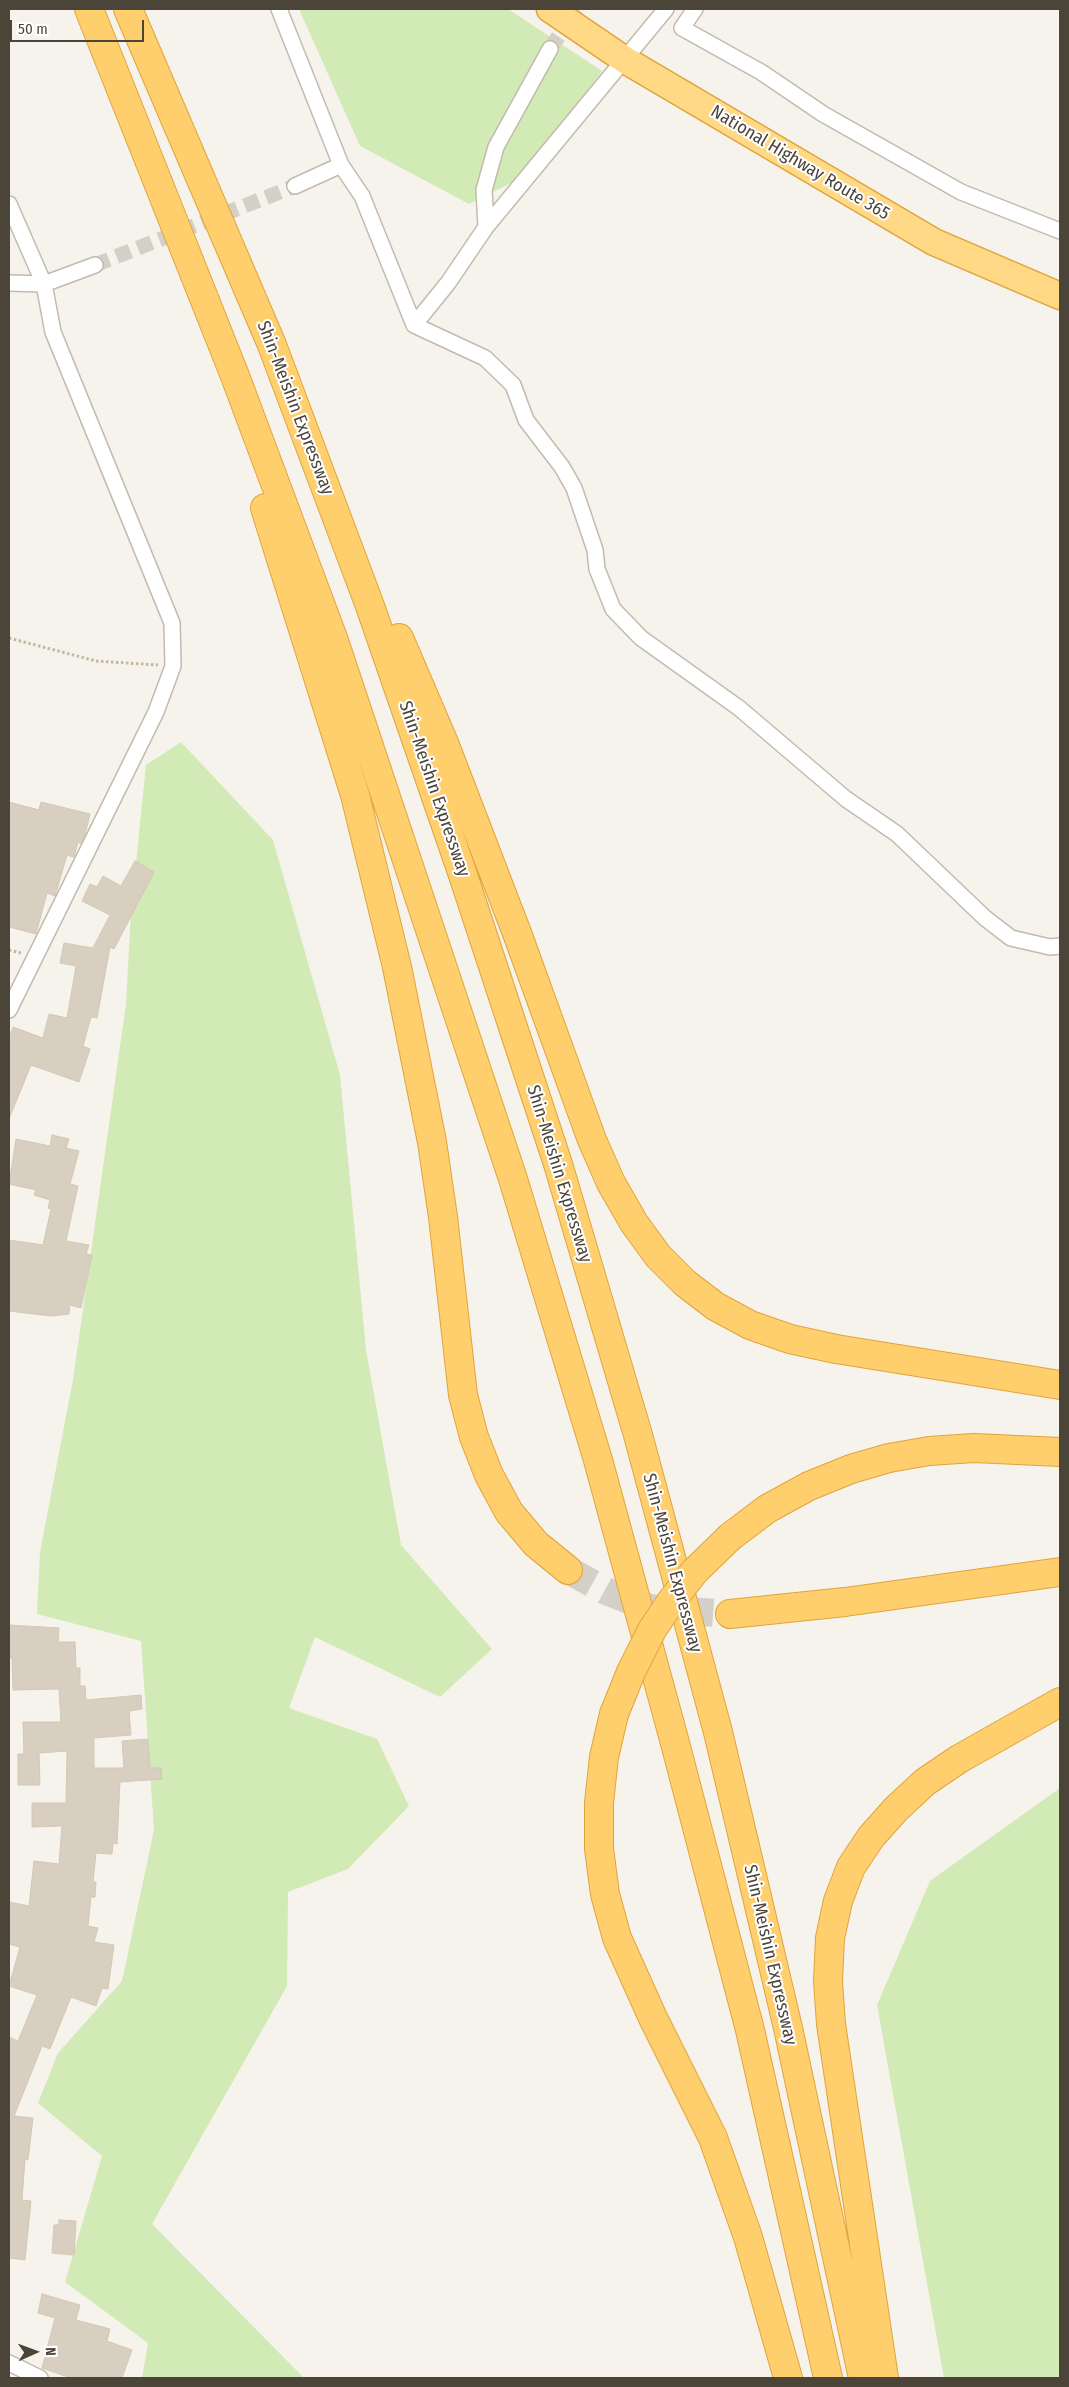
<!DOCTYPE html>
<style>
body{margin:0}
#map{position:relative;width:1069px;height:2387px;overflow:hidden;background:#f6f3ec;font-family:"Fira Sans Condensed",sans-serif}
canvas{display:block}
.frame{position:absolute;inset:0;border:10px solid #4b4439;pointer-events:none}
.north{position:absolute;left:10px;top:2327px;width:50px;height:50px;-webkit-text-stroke:4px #fff;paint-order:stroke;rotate:88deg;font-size:14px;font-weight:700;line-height:20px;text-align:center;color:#4b4439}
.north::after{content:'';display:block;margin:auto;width:18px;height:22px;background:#4b4439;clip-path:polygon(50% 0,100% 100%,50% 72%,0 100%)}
.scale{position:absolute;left:10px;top:20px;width:134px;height:22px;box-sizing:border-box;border:2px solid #4b4439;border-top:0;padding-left:6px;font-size:15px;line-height:18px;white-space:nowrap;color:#4b4439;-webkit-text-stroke:4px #fff;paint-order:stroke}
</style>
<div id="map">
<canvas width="1069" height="2387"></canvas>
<div class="frame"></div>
<div class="north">N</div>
<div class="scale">50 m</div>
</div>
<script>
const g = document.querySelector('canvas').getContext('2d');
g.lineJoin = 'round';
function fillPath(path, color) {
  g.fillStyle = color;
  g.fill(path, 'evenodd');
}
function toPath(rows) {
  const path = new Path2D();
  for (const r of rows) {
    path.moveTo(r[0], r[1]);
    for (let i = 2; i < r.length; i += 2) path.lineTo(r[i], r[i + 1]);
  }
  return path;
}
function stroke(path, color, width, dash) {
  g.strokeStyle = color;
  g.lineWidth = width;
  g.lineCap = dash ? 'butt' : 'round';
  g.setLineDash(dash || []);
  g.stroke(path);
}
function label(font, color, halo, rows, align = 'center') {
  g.font = font + ' "Fira Sans Condensed",sans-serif';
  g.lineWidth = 4;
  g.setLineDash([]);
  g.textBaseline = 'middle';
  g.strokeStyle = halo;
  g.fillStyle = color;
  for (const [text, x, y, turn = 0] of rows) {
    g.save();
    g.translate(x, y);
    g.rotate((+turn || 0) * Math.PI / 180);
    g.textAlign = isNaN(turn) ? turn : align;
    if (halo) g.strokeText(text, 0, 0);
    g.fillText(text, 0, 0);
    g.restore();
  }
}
const green = toPath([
 [299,9,508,9,602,71,525,176,469,204,360,146],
 [181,742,273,840,340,1075,366,1350,401,1545,492,1649,440,1697,315,1637,289,1708,377,1739,409,1806,348,1869,288,1892,287,1986,152,2224,304,2378,311,2378,142,2378,148,2343,65,2282,102,2156,38,2103,58,2053,122,1981,154,1830,141,1641,37,1614,40,1552,73,1380,126,1004,131,912,146,765],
 [1060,1788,1060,2378,944,2378,877,2005,930,1881]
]);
const building = toPath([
 [9,802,39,810,41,802,90,814,85,835,81,844,78,842,74,857,67,855,55,896,47,893,36,934,9,927,9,802],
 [135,861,154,872,114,949,110,947,97,1018,91,1017,83,1046,90,1049,79,1082,31,1065,9,1119,9,1039,13,1027,43,1038,49,1014,67,1018,76,966,60,963,64,943,93,948,110,915,82,901,90,884,97,887,103,876,121,886,135,861],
 [52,1135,69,1139,66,1148,79,1151,70,1184,78,1186,66,1241,89,1245,86,1254,92,1255,81,1308,70,1305,69,1314,51,1316,9,1311,9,1240,43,1245,51,1209,48,1208,50,1200,34,1195,36,1190,9,1184,16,1139,50,1146,52,1135],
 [9,1625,59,1628,58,1642,75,1642,76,1668,80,1668,80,1686,85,1686,86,1700,141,1695,142,1709,129,1711,131,1735,94,1738,94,1768,124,1768,122,1741,148,1739,150,1768,161,1768,162,1779,120,1782,117,1844,113,1843,112,1854,96,1853,93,1882,96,1882,95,1897,91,1897,88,1926,98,1928,94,1942,114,1945,108,1989,102,1988,96,2006,71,1997,50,2049,42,2046,14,2116,33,2118,28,2160,25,2159,22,2200,31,2201,25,2260,9,2258,9,2037,18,2041,37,1995,9,1986,20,1947,9,1944,9,1902,29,1906,34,1861,59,1864,62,1826,32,1827,32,1803,66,1803,67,1751,39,1753,40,1785,18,1785,18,1754,24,1754,23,1722,61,1722,59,1689,13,1690,12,1657,9,1659,9,1625],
 [59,2220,76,2221,74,2255,52,2253,54,2225,59,2225,59,2220],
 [42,2294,80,2305,76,2320,110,2329,107,2341,132,2350,122,2378,71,2378,42,2368,55,2318,38,2313,42,2294]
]);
const minorTunnel = toPath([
 [550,49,577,9],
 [95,265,295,186]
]);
const motorwayTunnel = toPath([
 [568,1570,606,1591,650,1608,730,1614]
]);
const path = toPath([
 [9,638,96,661,158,665],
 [9,950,21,953]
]);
const minor = toPath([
 [279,9,341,165,362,196,414,325,485,358,513,385,526,420,562,467,574,488,595,550,597,569,613,609,641,638,739,708,846,799,897,834,985,918,1011,938,1050,947,1060,946],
 [695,9,682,28,761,72,823,114,961,192,1060,231],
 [295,186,341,165],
 [9,204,44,284,53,332,172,623,173,666,156,712,9,1010],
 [486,227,484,190,496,147,550,49],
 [9,283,44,284,95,265],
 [414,325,448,283,486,227,666,9],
 [9,2363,40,2378]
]);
const trunk = toPath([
 [550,9,625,60,934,242,1060,296]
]);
const motorway = toPath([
 [89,9,235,376,333,638,513,1179,598,1460,675,1743,750,2030,828,2378],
 [128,9,272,345,370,606,463,875,558,1164,638,1435,718,1732,788,2028,863,2378],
 [265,508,355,795,397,967,432,1142,443,1217,463,1395,474,1437,489,1475,509,1512,536,1544,568,1570],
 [399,638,444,743,517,933,592,1140,611,1183,634,1223,658,1256,685,1283,715,1306,750,1325,790,1339,836,1349,1060,1385],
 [730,1537,767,1509,809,1486,851,1469,889,1458,929,1451,974,1448,1060,1452],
 [730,1614,845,1602,1060,1572],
 [614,1714,604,1757,599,1803,599,1849,605,1894,617,1938,653,2018,713,2138,748,2237,788,2378],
 [884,2378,831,2024,828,1981,830,1938,838,1901,851,1867,871,1837,896,1809,925,1782,959,1759,1060,1702]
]);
const motorwayBridge = toPath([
 [614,1714,631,1672,652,1630,672,1600,695,1571,730,1537]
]);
const streetNames = [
 ["National Highway Route 365",800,163,31],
 ["Shin-Meishin Expressway",295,408,69],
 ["Shin-Meishin Expressway",434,789,71],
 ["Shin-Meishin Expressway",559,1174,73],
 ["Shin-Meishin Expressway",672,1563,75],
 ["Shin-Meishin Expressway",770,1955,77]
];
fillPath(green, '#d2eab5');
fillPath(building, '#d8cfc1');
stroke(building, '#d3c7b4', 1);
stroke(minorTunnel, '#d4d0c8', 15, [15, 8]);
stroke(motorwayTunnel, '#d4d0c8', 28, [28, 14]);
stroke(minor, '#c2bbae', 18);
stroke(trunk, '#e0a43c', 29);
stroke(motorway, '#e0a43c', 30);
stroke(path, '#c4b79f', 3, [2.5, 2.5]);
stroke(minor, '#fff', 15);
stroke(trunk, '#ffd985', 26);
stroke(motorway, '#ffcf6e', 28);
stroke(motorwayBridge, '#e0a43c', 30, []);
stroke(motorwayBridge, '#ffcf6e', 28);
label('18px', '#4b4439', '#fff', streetNames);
</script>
